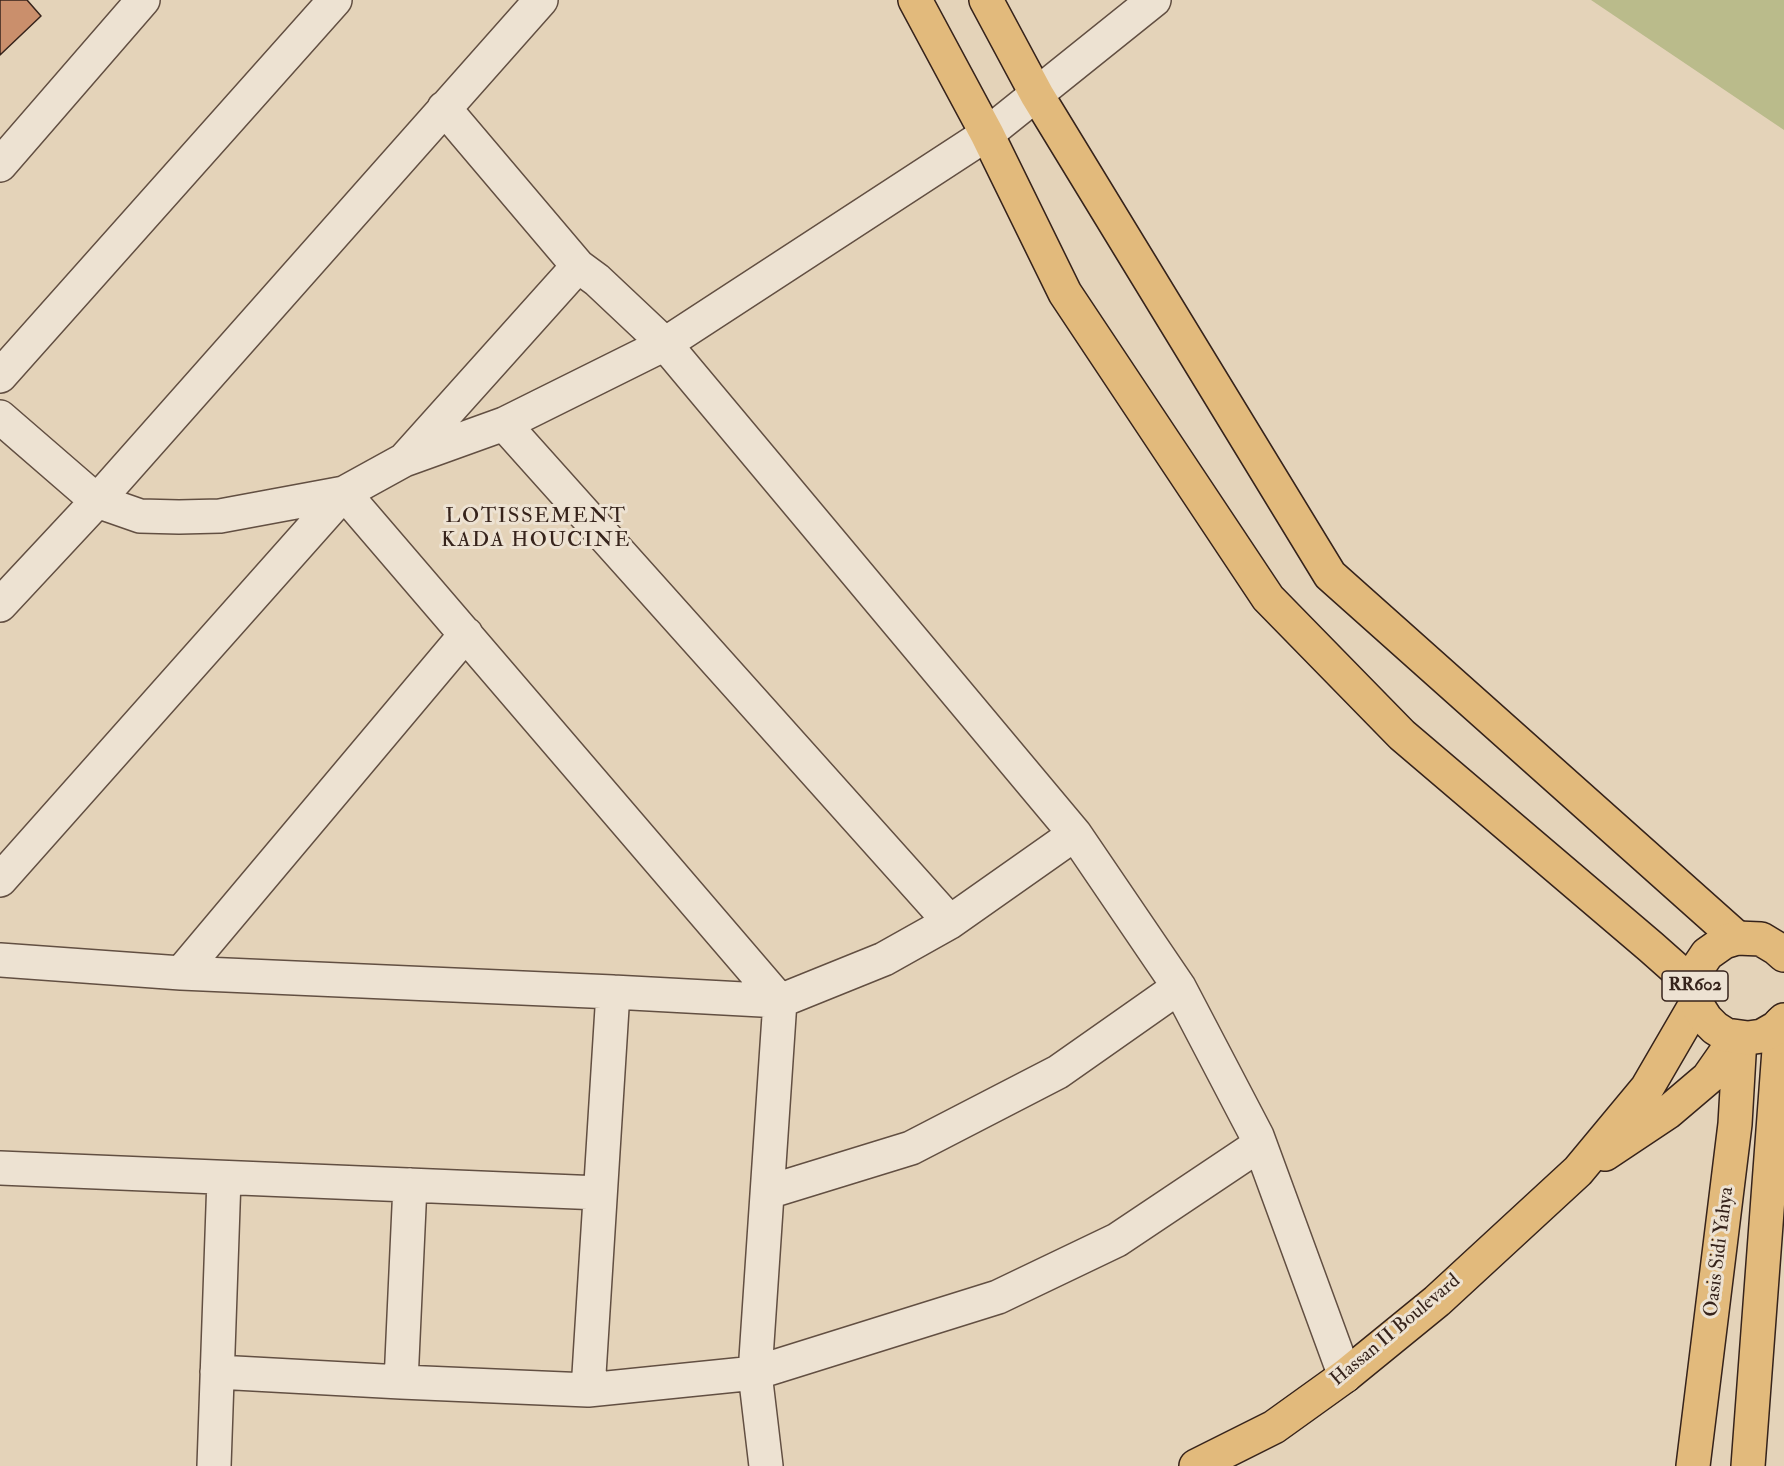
<!DOCTYPE html>
<style>
body{margin:0}
canvas{display:block;background:#e4d3b9}
</style>
<canvas width="1784" height="1466"></canvas>
<script>
const g = document.querySelector('canvas').getContext('2d');
g.lineJoin = 'round';
function fillPath(path, color) {
  g.fillStyle = color;
  g.fill(path, 'evenodd');
}
function toPath(rows) {
  const path = new Path2D();
  for (const r of rows) {
    path.moveTo(r[0], r[1]);
    for (let i = 2; i < r.length; i += 2) path.lineTo(r[i], r[i + 1]);
  }
  return path;
}
function stroke(path, color, width, dash) {
  g.strokeStyle = color;
  g.lineWidth = width;
  g.lineCap = dash ? 'butt' : 'round';
  g.setLineDash(dash || []);
  g.stroke(path);
}
function label(font, color, halo, rows, align = 'center') {
  g.font = font + ' "IM FELL Double Pica",serif';
  g.lineWidth = 6;
  g.setLineDash([]);
  g.textBaseline = 'middle';
  g.strokeStyle = halo;
  g.fillStyle = color;
  for (const [text, x, y, turn = 0] of rows) {
    g.save();
    g.translate(x, y);
    g.rotate((+turn || 0) * Math.PI / 180);
    g.textAlign = isNaN(turn) ? turn : align;
    if (halo) g.strokeText(text, 0, 0);
    g.fillText(text, 0, 0);
    g.restore();
  }
}
const green = toPath([
 [1591,0,1784,0,1784,130]
]);
const building = toPath([
 [0,0,27,0,41,16,0,55,0,0]
]);
const minor = toPath([
 [444,108,578,266],
 [0,165,143,0],
 [0,376,335,0],
 [0,417,97,501,140,516,179,517,220,516,344,493,404,460,504,424,665,344,987,134,1154,0],
 [504,424,950,922],
 [404,460,578,266,597,280,665,344,1075,834,1179,987,1257,1136,1345,1376],
 [0,605,97,501,541,0],
 [0,880,344,493,780,1001,755,1373,766,1466],
 [0,960,181,973,613,992,780,1001,884,959,950,922,1075,834],
 [181,973,466,634],
 [0,1168,600,1193],
 [768,1192,911,1148,1058,1072,1179,987],
 [217,1372,401,1382,588,1390,755,1373,998,1297,1117,1240,1259,1145],
 [401,1382,410,1185],
 [588,1390,613,992],
 [214,1466,224,1178]
]);
const major = toPath([
 [915,0,987,134,1065,293,1268,598,1402,735,1651,947,1695,986],
 [986,0,1037,95,1330,575,1737,938],
 [1605,1154,1668,1112,1708,1078,1736,1038],
 [1196,1466,1274,1427,1345,1376,1437,1301,1578,1171,1647,1088,1697,1002],
 [1693,1466,1735,1124,1740,1038],
 [1748,1466,1781,1023]
]);
const highway = toPath([
 [1784,955,1776,948,1761,939,1737,938,1724,942,1707,954,1699,966,1695,979,1695,992,1699,1008,1706,1019,1715,1028,1726,1035,1748,1038,1762,1036,1776,1028,1784,1020]
]);
const shields = [
 [1695,986,66]
];
const shieldNames = [
 ["RR602",1695,986]
];
const streetNames = [
 ["Oasis Sidi Yahya",1720,1252,-83],
 ["Hassan II Boulevard",1396,1331,-40]
];
const neighbourhoodNames = [
 ["LOTISSEMENT",536,517],
 ["KADA HOUCINE",536,541]
];
fillPath(green, '#babb8b');
fillPath(building, '#ca8f6c');
stroke(building, '#36231b', 1.5);
stroke(minor, '#624f42', 36);
stroke(major, '#36231b', 36);
stroke(highway, '#36231b', 36);
stroke(minor, '#ede2d2', 33);
stroke(major, '#e2ba7c', 33);
stroke(highway, '#e2ba7c', 33);
for (const [x, y, w] of shields) {
  const box = new Path2D();
  box.roundRect(x - w / 2, y - 15, w, 30, 4.5);
  g.fillStyle = '#ede2d2';
  g.fill(box);
  stroke(box, '#36231b', 1.5);
}
label('bold 18px', '#36231b', null, shieldNames);
label('20px', '#36231b', '#ede2d2', streetNames);
g.letterSpacing = '1.5px';
label('21px', '#36231b', '#ede2d2', neighbourhoodNames);
g.letterSpacing = '0px';
</script>
